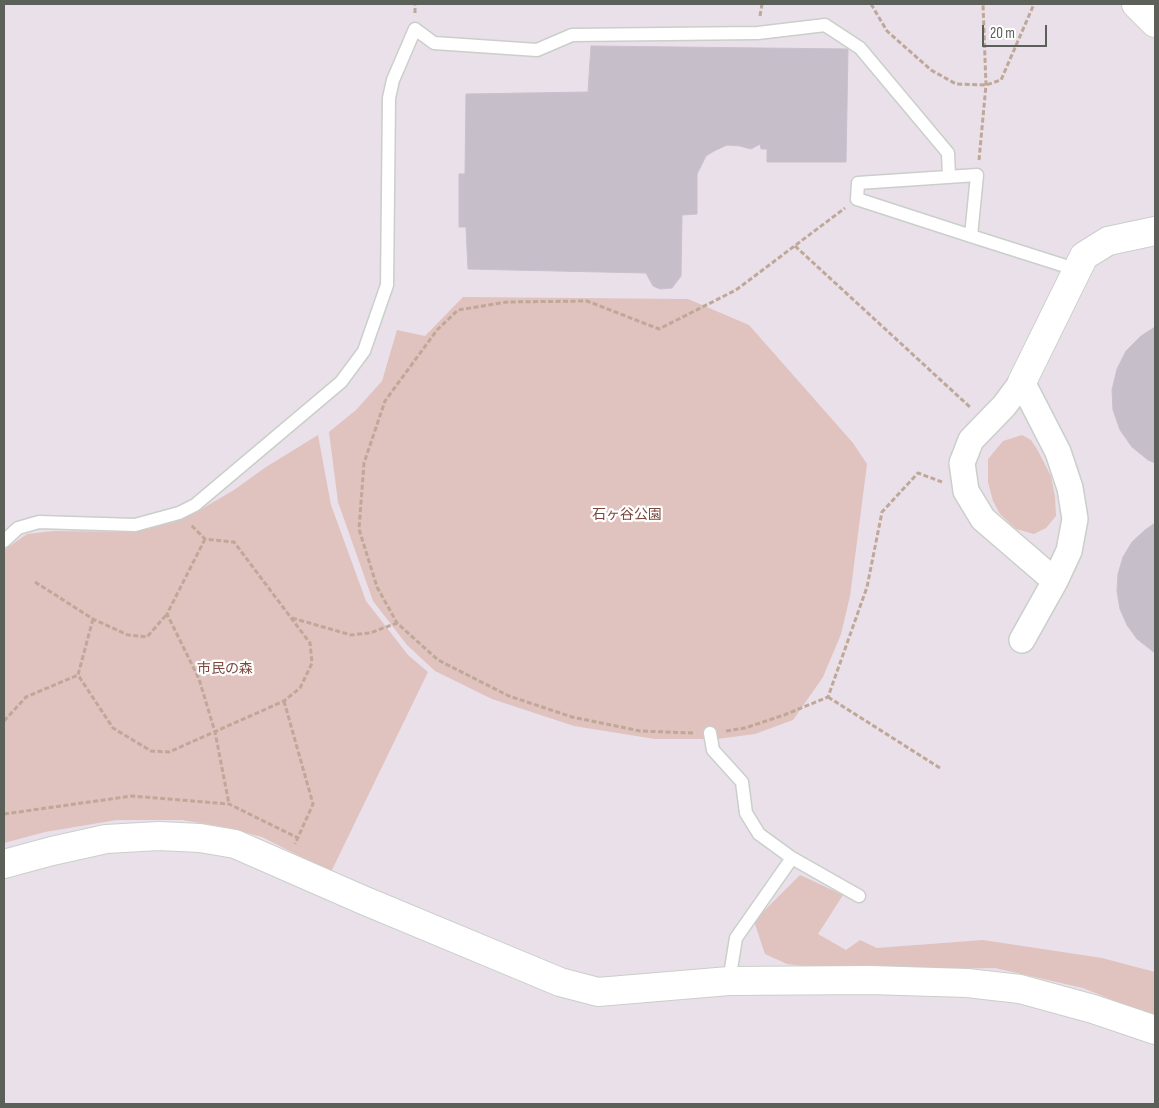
<!DOCTYPE html>
<meta charset="utf-8">
<style>
body{margin:0}
#map{position:relative;width:1159px;height:1108px;overflow:hidden;background:#e9e0ea;font-family:"Sofia Sans Condensed",sans-serif}
canvas{display:block}
.frame{position:absolute;inset:0;border:5px solid #5b6059;pointer-events:none}
.scale{position:absolute;left:982px;top:25px;width:65px;height:22px;box-sizing:border-box;border:2px solid #5b6059;border-top:0;padding-left:6px;font-size:15px;line-height:18px;white-space:nowrap;color:#5b6059;-webkit-text-stroke:4px #fff;paint-order:stroke}
</style>
<div id="map">
<canvas width="1159" height="1108"></canvas>
<div class="frame"></div>
<div class="scale">20 m</div>
</div>
<script>
const g = document.querySelector('canvas').getContext('2d');
g.lineJoin = 'round';
function fillPath(path, color) {
  g.fillStyle = color;
  g.fill(path, 'evenodd');
}
function toPath(rows) {
  const path = new Path2D();
  for (const r of rows) {
    path.moveTo(r[0], r[1]);
    for (let i = 2; i < r.length; i += 2) path.lineTo(r[i], r[i + 1]);
  }
  return path;
}
function stroke(path, color, width, dash) {
  g.strokeStyle = color;
  g.lineWidth = width;
  g.lineCap = dash ? 'butt' : 'round';
  g.setLineDash(dash || []);
  g.stroke(path);
}
function label(font, color, halo, rows, align = 'center') {
  g.font = font + ' "Sofia Sans Condensed","Noto Sans JP",sans-serif';
  g.lineWidth = 4.5;
  g.setLineDash([]);
  g.textBaseline = 'middle';
  g.strokeStyle = halo;
  g.fillStyle = color;
  for (const [text, x, y, turn = 0] of rows) {
    g.save();
    g.translate(x, y);
    g.rotate((+turn || 0) * Math.PI / 180);
    g.textAlign = isNaN(turn) ? turn : align;
    if (halo) g.strokeText(text, 0, 0);
    g.fillText(text, 0, 0);
    g.restore();
  }
}
const green = toPath([
 [463,297,688,299,749,325,853,443,867,464,850,596,841,634,823,677,793,720,755,734,717,739,655,739,574,726,492,699,435,671,407,645,373,601,338,502,329,432,356,410,382,381,397,330,425,336],
 [318,435,331,505,366,601,408,655,428,672,331,872,262,837,229,828,182,820,117,820,45,832,4,843,4,550,27,534,54,531,134,532,173,522,193,514,234,490,266,467],
 [1022,435,1031,440,1037,449,1051,476,1055,497,1056,516,1046,528,1034,534,1016,529,1000,514,993,501,988,482,988,459,1003,441],
 [800,875,843,895,818,934,846,950,860,940,877,948,983,940,1102,958,1155,972,1155,1017,1083,988,995,968,839,970,787,964,765,954,754,921]
]);
const building = toPath([
 [591,46,848,49,846,162,767,162,767,149,761,149,760,144,751,149,740,146,727,145,714,151,706,156,697,174,697,214,682,215,681,276,672,288,660,289,653,286,646,273,468,269,466,227,459,227,459,174,465,174,466,94,588,92,591,46],
 [1155,327,1155,463,1148,460,1132,447,1120,430,1113,410,1112,390,1117,369,1126,351,1141,336,1155,327],
 [1155,523,1155,653,1137,639,1127,625,1120,609,1117,591,1118,574,1123,557,1132,542,1145,530,1155,523]
]);
const path = toPath([
 [871,4,887,31,931,70,956,84,986,85,1001,80,1034,4],
 [415,13,415,4],
 [760,16,762,4],
 [979,160,986,85,983,4],
 [795,246,971,408],
 [205,539,167,614,199,679,215,732,229,804],
 [35,582,93,619,128,635,147,637,167,614],
 [292,618,351,635,370,633,397,623],
 [93,619,78,675,113,728,151,751,169,752,284,701,300,688,312,663,310,643,234,542,205,539,190,524],
 [828,697,940,768],
 [284,701,313,804,295,844],
 [4,721,26,697,78,675],
 [726,731,745,728,784,715,828,697,867,587,882,512,918,473,942,482],
 [693,733,640,731,572,717,509,696,438,660,397,623,377,587,359,529,364,463,385,401,437,330,458,310,507,302,587,301,659,329,736,290,845,208],
 [4,814,132,796,229,804,298,838]
]);
const service = toPath([
 [971,236,977,175,858,183,857,199,971,236,1078,270],
 [4,541,18,528,39,522,135,525,179,513,195,505,341,382,364,351,387,285,389,98,393,80,415,29,434,43,537,50,572,35,758,33,825,25,860,48,948,153,949,177],
 [710,733,713,750,742,782,746,813,759,834,792,858],
 [729,981,736,938,792,858,859,896]
]);
const minor = toPath([
 [1022,640,1055,581,1069,551,1075,519,1070,488,1058,452,1022,382,1004,406,971,440,962,463,966,491,983,519,1055,581]
]);
const tertiary = toPath([
 [1136,4,1155,23],
 [1022,382,1084,256,1108,241,1155,231],
 [4,864,52,851,106,839,159,836,200,838,235,844,363,900,560,982,598,992,729,981,870,980,967,983,1020,989,1093,1009,1155,1030]
]);
const parkNames = [
 ["石ヶ谷公園",627,515],
 ["市民の森",225,669]
];
fillPath(green, '#e0c2be');
fillPath(building, '#c6bec8');
stroke(building, '#cbbfce', 1);
stroke(service, '#cacfc9', 15);
stroke(minor, '#cacfc9', 28);
stroke(tertiary, '#cacfc9', 30);
stroke(path, '#c0a898', 3, [5, 2.5]);
stroke(service, '#fff', 12);
stroke(minor, '#fff', 25);
stroke(tertiary, '#fff', 28);
label('14px', '#7d463b', '#fff', parkNames);
</script>
